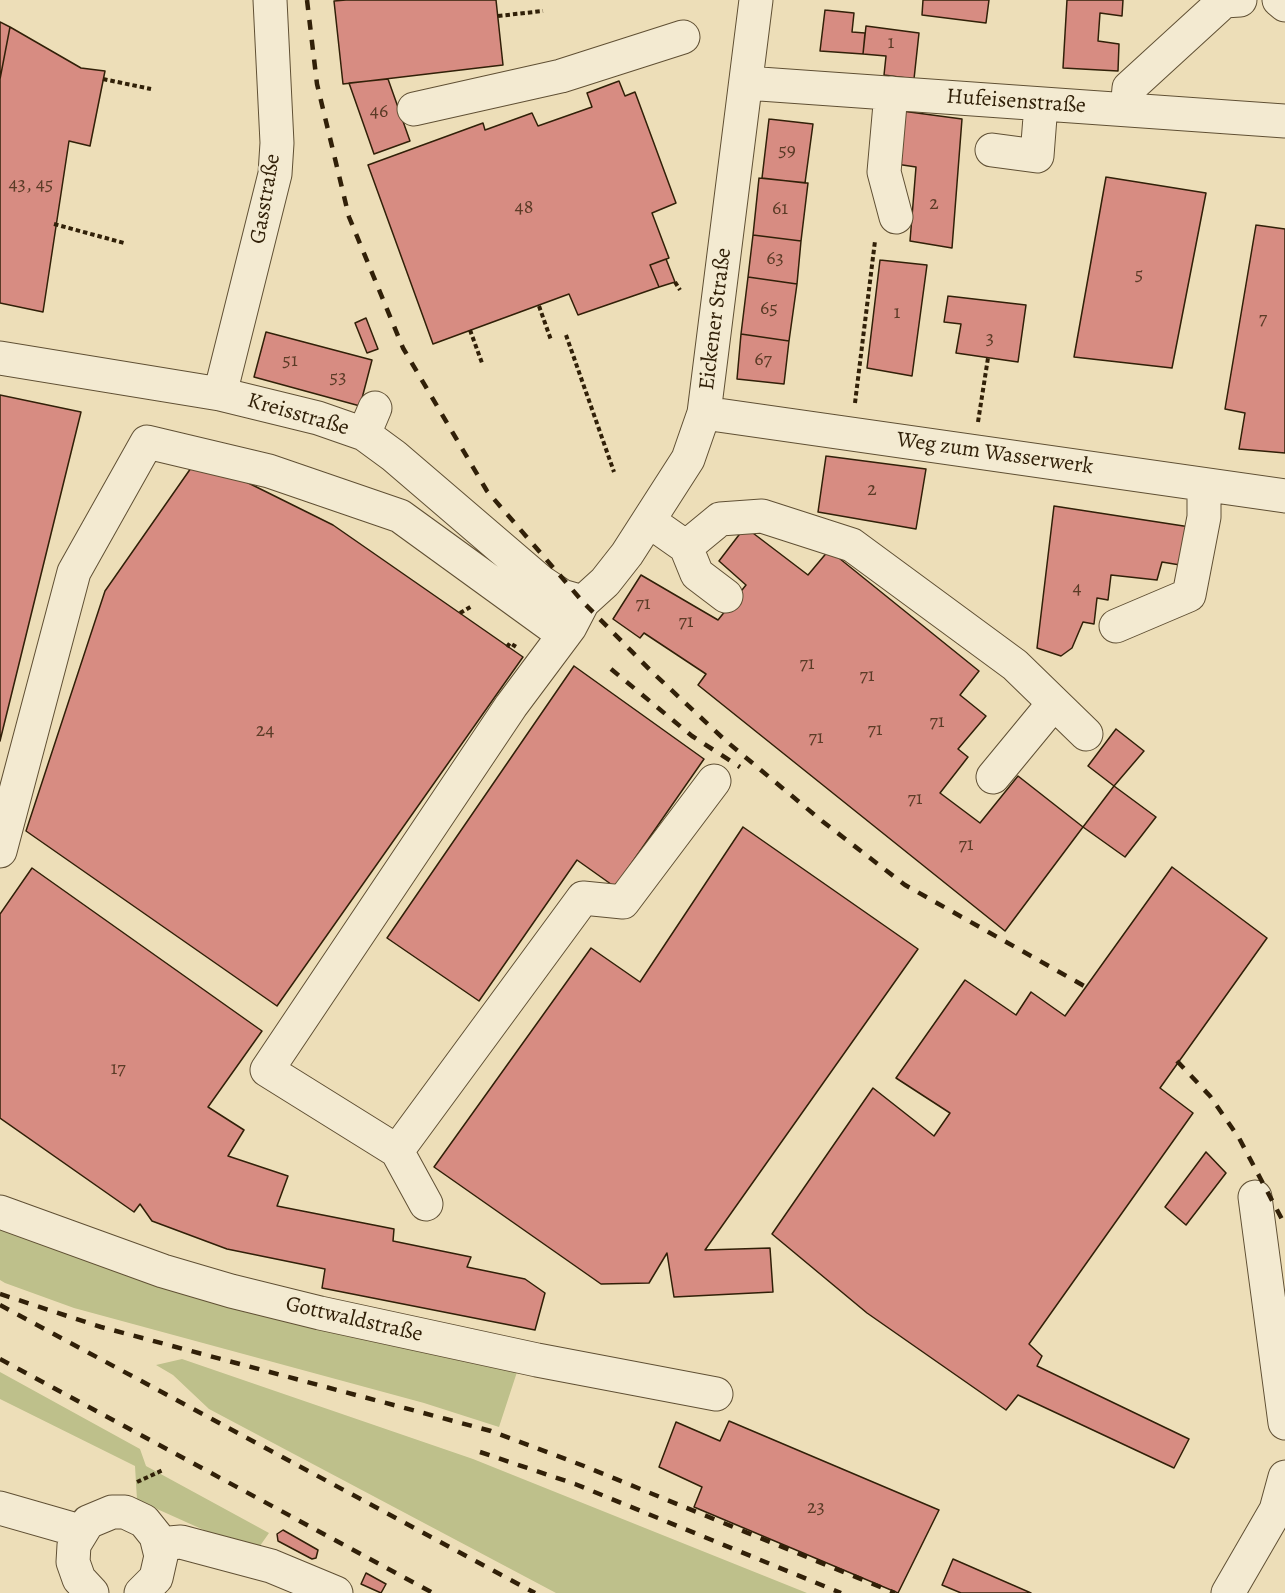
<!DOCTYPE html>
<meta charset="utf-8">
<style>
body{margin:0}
canvas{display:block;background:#eddeb8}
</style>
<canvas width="1285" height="1593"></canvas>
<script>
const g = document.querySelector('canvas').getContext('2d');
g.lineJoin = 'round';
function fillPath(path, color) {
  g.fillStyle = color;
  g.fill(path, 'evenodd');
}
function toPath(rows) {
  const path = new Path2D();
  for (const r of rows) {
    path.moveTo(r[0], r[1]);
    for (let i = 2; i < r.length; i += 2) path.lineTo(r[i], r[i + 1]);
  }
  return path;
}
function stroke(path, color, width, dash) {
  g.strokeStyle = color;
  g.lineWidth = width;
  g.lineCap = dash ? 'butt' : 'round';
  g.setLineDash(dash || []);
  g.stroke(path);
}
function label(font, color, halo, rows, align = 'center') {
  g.font = font + ' Alegreya,serif';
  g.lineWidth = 4.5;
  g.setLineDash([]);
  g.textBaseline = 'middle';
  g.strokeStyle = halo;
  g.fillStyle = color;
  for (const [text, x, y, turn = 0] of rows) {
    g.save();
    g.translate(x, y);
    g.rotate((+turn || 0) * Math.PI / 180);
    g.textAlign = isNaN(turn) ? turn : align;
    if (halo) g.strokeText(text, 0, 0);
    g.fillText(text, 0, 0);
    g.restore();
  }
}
const green = toPath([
 [0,1224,517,1372,499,1427,424,1403,74,1308,5,1283,0,1280],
 [182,1359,473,1459,807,1593,556,1593,209,1409,173,1375,156,1365],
 [0,1372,140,1449,146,1466,269,1533,255,1553,137,1500,135,1466,0,1399]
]);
const building = toPath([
 [346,0,496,0,503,65,343,84,334,1,346,0],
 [923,0,989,0,986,23,922,15,923,0],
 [1067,0,1123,0,1122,16,1100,13,1098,41,1119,44,1118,71,1063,68,1067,0],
 [825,10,854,13,852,32,865,33,863,54,820,51,825,10],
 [0,22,10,27,0,79,0,22],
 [866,26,919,33,914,79,884,75,886,56,863,54,866,26],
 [10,27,81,68,105,71,90,146,69,141,43,312,0,303,0,79,10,27],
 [388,79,410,141,374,154,349,83,388,79],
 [619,81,625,96,635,92,676,203,652,213,669,258,650,265,659,287,578,315,569,294,433,344,368,165,483,123,485,130,532,113,538,126,592,107,587,93,619,81],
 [902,111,962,119,952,248,910,241,916,167,896,164,902,111],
 [769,119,813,124,805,183,762,178,769,119],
 [1106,177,1206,193,1172,368,1074,357,1106,177],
 [759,178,808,183,801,241,753,235,759,178],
 [1256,225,1285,229,1285,453,1239,449,1245,413,1225,409,1256,225],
 [753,235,801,241,797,284,748,277,753,235],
 [666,259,675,282,659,287,650,265,666,259],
 [880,260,927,265,912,376,867,368,880,260],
 [748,277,797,284,789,341,741,334,748,277],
 [948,296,1026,305,1018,362,956,353,961,324,944,322,948,296],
 [366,318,378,349,367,353,355,323,366,318],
 [266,332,372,360,360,406,254,377,266,332],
 [741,334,789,341,784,384,737,379,741,334],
 [0,395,81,412,0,741,0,395],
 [826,456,926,469,916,529,818,512,826,456],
 [198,458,333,525,523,657,277,1006,26,831,105,591,198,458],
 [1054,506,1190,527,1186,566,1162,562,1157,580,1111,575,1108,600,1097,598,1094,624,1083,622,1072,648,1061,656,1037,648,1054,506],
 [745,527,808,575,829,550,979,671,960,695,986,716,958,749,968,757,940,793,980,823,1018,776,1083,827,1005,931,698,685,706,674,644,633,640,638,613,619,641,575,718,620,746,585,719,561,745,527],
 [574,666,704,759,615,887,577,860,479,1001,387,938,574,666],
 [1116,729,1144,751,1114,786,1088,766,1116,729],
 [1114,786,1156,817,1125,857,1083,827,1114,786],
 [743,827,918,949,705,1250,770,1248,773,1292,674,1297,667,1253,649,1283,601,1284,434,1167,591,948,640,982,743,827],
 [1172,867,1267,938,1160,1088,1193,1113,1029,1344,1042,1356,1037,1366,1189,1439,1174,1468,1018,1395,1006,1410,867,1313,772,1234,873,1088,934,1136,950,1113,896,1078,965,980,1016,1015,1031,992,1065,1016,1172,867],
 [32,868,262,1031,208,1107,244,1130,228,1156,288,1176,277,1206,394,1229,393,1241,471,1257,467,1267,525,1279,545,1293,535,1330,322,1288,325,1269,227,1249,152,1221,140,1204,134,1212,0,1118,0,914,32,868],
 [1206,1152,1226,1173,1186,1225,1165,1207,1206,1152],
 [729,1421,939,1510,898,1593,694,1507,702,1487,659,1467,676,1422,720,1441,729,1421],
 [283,1530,318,1550,316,1558,312,1559,278,1541,277,1534,283,1530],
 [953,1559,1031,1593,961,1593,942,1585,953,1559],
 [366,1573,386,1584,381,1593,361,1584,366,1573]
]);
const path = toPath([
 [498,16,543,11],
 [103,79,151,89],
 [54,224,124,243],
 [675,282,680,290],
 [539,306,551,340],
 [470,330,482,363],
 [566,335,614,472],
 [855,403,875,241],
 [978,422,988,358],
 [460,613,472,606],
 [507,647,510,643,518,648],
 [137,1482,163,1470]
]);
const minor = toPath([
 [1279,0,1285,5],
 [746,83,1285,121],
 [891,93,884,172,896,217],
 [414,109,561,76,683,37],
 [1127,110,1129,88,1224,1,1240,0],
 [992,150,1037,156,1041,104],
 [0,358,220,394,318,418,364,434,394,456,541,582,562,596,583,602],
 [220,394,275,174,277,143,270,0],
 [704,413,1285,496],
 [364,434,375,408],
 [649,521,686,547,720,519,762,516,852,545,1015,665,1086,734],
 [686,547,697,574,726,596],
 [1116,626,1189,595,1204,517,1204,485],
 [993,777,1054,703],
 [0,851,74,572,147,442,269,471,400,516,564,635],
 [397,1151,267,1070,511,706,570,627,583,602,605,582,627,554,688,459,704,413,756,0],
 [1255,1197,1285,1423],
 [426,1204,397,1151,583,898,623,902,714,781],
 [0,1212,163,1271,231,1291,320,1313,537,1360,716,1394],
 [0,1508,80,1531],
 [158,1544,181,1542,271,1566,336,1593],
 [92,1593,79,1579,73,1562,74,1545,88,1522,112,1512,125,1512,144,1521,156,1536,161,1556,156,1578,141,1593],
 [1228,1593,1276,1510,1285,1477]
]);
const rail = toPath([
 [307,0,317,84,349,217,403,348,487,491,583,602,651,671,726,741,822,821,905,885,1086,987],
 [611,669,692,736,740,767],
 [1177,1061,1210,1096,1239,1138,1285,1225],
 [0,1294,101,1327,491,1431,584,1466,895,1593],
 [0,1305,535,1593],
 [0,1359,433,1593],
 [480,1452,575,1484,841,1593]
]);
const numberNames = [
 ["1",891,43],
 ["46",379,112],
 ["59",787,151],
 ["43, 45",31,185],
 ["2",934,204],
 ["48",524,208],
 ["61",780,209],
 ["63",775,259],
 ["5",1139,275],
 ["65",769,309],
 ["1",897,313],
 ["7",1263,319],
 ["3",990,339],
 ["67",763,360],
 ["51",290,361],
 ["53",338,378],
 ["2",872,490],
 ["4",1077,589],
 ["71",643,604],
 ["71",686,622],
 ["71",807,664],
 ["71",867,676],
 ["71",937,722],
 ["71",875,730],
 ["24",265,731],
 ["71",816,738],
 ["71",915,799],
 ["71",966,845],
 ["17",118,1069],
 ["23",816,1508]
];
const streetNames = [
 ["Hufeisenstraße",1016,102,4],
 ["Gasstraße",266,199,-80],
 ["Eickener Straße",716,319,-83],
 ["Kreisstraße",298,415,16],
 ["Weg zum Wasserwerk",995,454,8],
 ["Gottwaldstraße",354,1320,13]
];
fillPath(green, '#bec08b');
fillPath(building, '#d78c82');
stroke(building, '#312008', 1.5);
stroke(minor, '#605034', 35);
stroke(path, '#312008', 4, [4.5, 3]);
stroke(minor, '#f3ead1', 33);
stroke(rail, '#312008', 4.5, [10, 10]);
label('20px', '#5a3b26', null, numberNames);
label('22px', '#312008', '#f3ead1', streetNames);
</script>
